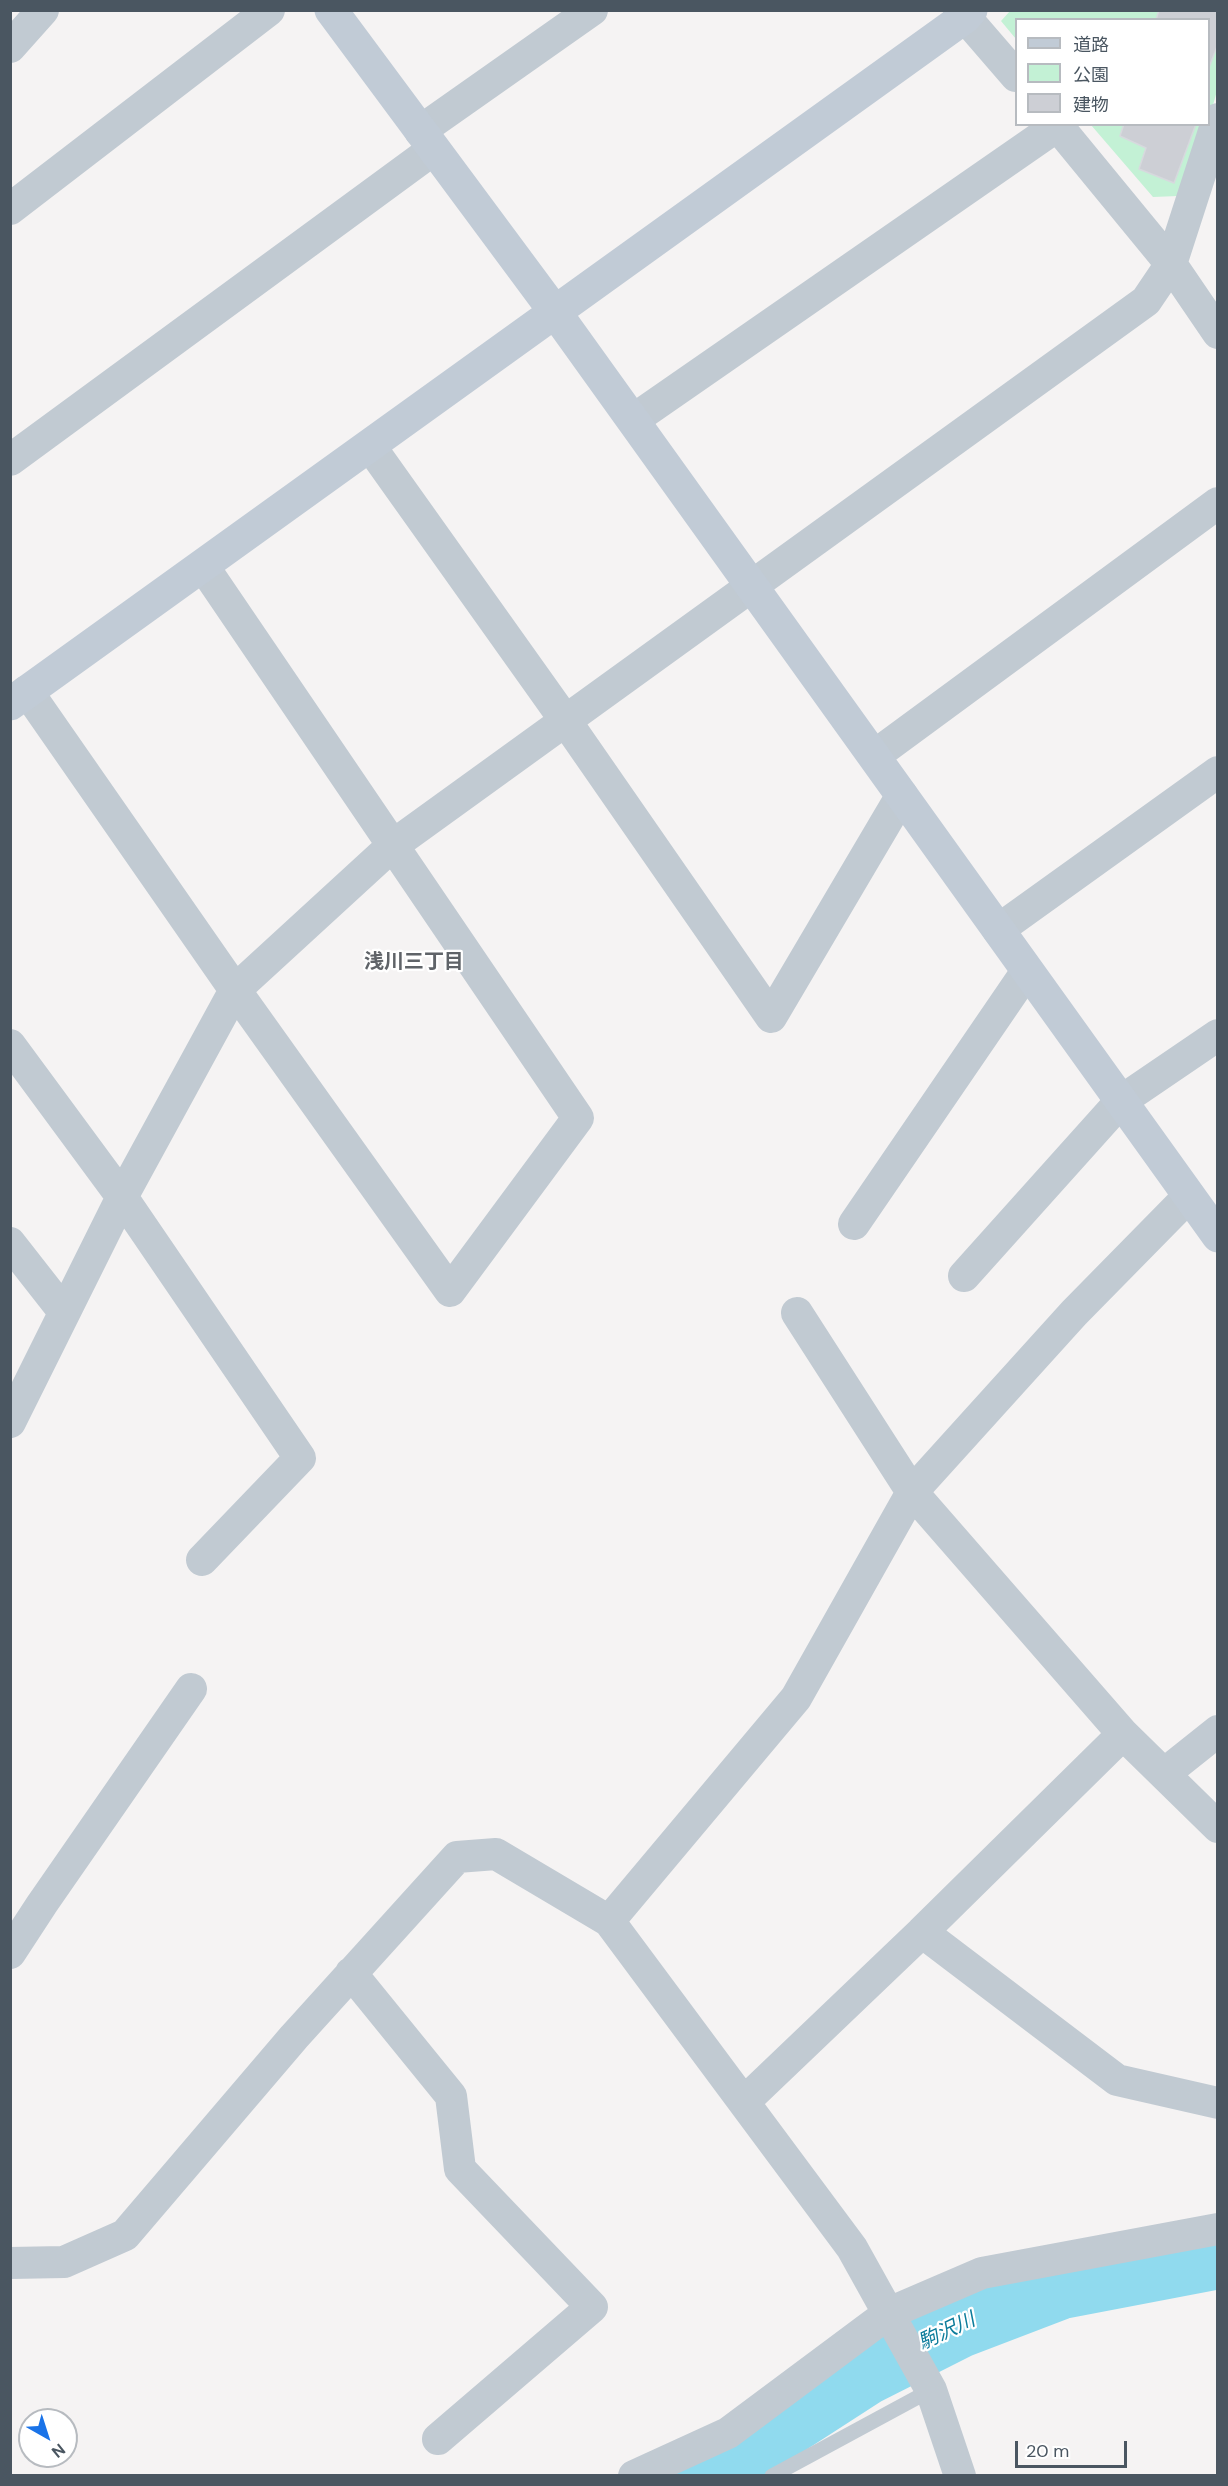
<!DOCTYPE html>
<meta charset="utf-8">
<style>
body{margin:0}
#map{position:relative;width:1228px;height:2486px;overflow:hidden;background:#f5f3f3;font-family:"DM Sans","Noto Sans JP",sans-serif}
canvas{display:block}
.frame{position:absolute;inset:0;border:12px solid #4a5661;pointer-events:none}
.legend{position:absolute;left:1015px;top:18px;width:195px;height:108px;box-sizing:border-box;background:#fff;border:2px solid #b7bbc0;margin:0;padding:8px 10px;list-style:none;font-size:18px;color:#4a5661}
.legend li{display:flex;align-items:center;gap:12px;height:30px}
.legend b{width:30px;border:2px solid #b7bbc0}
.north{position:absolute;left:18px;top:2408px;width:60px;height:60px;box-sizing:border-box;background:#fff;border:2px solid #b7bbc0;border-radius:50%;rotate:141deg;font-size:16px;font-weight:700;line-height:24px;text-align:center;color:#4a5661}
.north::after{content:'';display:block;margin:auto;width:21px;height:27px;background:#1a73e8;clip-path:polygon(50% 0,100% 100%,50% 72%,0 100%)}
.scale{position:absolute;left:1015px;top:2441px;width:112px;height:27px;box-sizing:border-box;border:3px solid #4a5661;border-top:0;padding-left:8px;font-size:18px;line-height:21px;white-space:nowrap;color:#4a5661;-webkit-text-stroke:4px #fff;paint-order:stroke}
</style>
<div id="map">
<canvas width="1228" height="2486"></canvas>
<div class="frame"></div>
<ul class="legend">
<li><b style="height:8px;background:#c1cbd6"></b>道路</li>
<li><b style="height:16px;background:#c3f1d5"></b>公園</li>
<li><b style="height:16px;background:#cdcfd5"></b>建物</li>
</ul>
<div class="north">N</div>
<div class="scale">20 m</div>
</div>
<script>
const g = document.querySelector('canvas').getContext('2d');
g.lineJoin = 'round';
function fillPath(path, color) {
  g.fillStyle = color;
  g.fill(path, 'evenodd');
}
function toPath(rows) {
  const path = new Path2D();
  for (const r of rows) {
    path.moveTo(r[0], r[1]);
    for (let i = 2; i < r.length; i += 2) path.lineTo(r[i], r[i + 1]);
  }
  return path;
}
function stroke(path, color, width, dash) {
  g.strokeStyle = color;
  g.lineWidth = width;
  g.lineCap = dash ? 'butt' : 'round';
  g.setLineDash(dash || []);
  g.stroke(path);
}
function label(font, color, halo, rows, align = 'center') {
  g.font = font + ' "DM Sans","Noto Sans JP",sans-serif';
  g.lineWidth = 4.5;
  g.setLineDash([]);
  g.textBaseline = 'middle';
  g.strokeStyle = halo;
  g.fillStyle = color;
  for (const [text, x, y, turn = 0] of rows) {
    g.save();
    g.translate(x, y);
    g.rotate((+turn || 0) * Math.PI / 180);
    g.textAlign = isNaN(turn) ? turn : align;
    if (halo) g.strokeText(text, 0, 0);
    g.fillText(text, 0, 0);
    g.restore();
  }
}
const green = toPath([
 [1010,11,1217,11,1217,91,1209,119,1208,20,1016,20,1016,39,1001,21],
 [1091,125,1207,125,1178,196,1153,197]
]);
const river = toPath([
 [703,2476,864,2372,959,2324,1061,2285,1218,2255]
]);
const building = toPath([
 [1159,10,1218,10,1218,44,1208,70,1208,20,1156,20,1159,10],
 [1124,124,1196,124,1174,183,1139,169,1146,148,1120,136,1124,124]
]);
const lane = toPath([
 [772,2476,931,2390]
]);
const street = toPath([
 [959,10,1016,76],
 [10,47,43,10],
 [1056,124,1171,264,1218,333],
 [420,131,592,10],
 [10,209,269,10],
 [633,420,1057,126],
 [370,446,565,720,771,1017,902,795],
 [10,460,434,149],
 [27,691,235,990,450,1291,578,1118,203,566],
 [874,756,1218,503],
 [998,930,1218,772],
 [10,1045,122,1197,300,1458,202,1560],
 [854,1224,1027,971],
 [10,1243,64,1312],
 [964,1276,1121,1101,1218,1035],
 [797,1313,912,1492,1123,1734,922,1932],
 [10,1422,122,1197,235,990,392,846,1146,301,1171,264,1218,119],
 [1123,1734,1218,1827],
 [1164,1774,1218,1731],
 [609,1921,796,1698,912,1492,1074,1313,1189,1196],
 [10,1953,42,1904,191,1689],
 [351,1973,451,2096,460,2169,592,2307,438,2439],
 [744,2102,922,1932,1117,2080,1218,2103],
 [10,2263,64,2262,125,2235,294,2037,457,1857,496,1854,609,1921,852,2248,931,2390,960,2476],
 [634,2476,728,2433,889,2313,982,2273,1218,2229]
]);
const secondary = toPath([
 [331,10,555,312,1218,1236],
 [10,704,965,17,971,10]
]);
const neighbourhoodNames = [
 ["浅川三丁目",414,963]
];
const waterNames = [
 ["駒沢川",947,2332,-25]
];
fillPath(green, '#c3f1d5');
stroke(river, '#90daee', 68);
fillPath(building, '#cdcfd5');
stroke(building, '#d7d9de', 1.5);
stroke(lane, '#c1cad2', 15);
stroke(street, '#c1cad2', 32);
stroke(secondary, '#c1cbd6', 33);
label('bold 20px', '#5f6368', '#fff', neighbourhoodNames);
label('italic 20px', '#0c7c9b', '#fff', waterNames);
</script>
